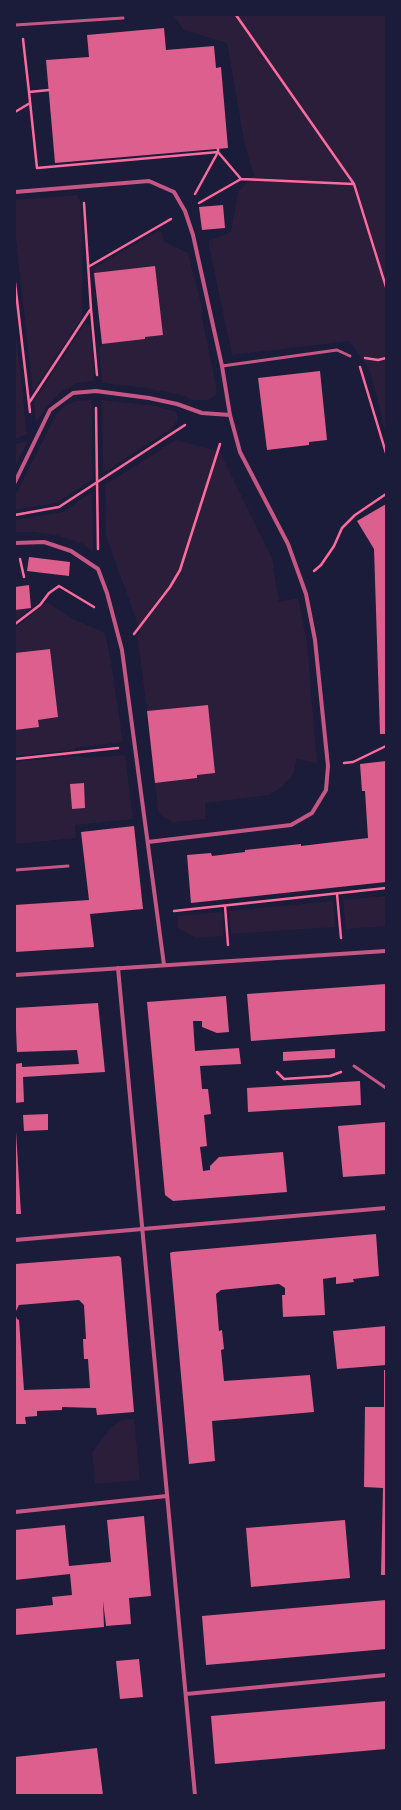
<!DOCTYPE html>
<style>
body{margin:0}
#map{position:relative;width:401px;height:1810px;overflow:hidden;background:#1b1b3a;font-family:Manrope,sans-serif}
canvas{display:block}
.frame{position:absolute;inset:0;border:16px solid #1b1b3a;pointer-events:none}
</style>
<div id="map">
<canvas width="401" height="1810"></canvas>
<div class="frame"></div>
</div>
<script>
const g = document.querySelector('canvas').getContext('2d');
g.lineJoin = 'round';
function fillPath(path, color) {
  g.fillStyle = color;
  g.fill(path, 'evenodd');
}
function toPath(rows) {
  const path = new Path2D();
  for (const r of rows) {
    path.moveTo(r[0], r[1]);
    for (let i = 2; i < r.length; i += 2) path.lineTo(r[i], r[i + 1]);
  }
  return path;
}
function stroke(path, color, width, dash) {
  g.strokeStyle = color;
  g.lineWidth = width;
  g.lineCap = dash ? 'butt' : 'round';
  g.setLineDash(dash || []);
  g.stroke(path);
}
const green = toPath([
 [173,15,386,15,386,434,370,371,350,341,232,355,208,241,231,232,238,192,254,175,245,146,227,43,184,30],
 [77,195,80,200,82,232,82,317,33,392,15,231,15,200],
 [158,231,162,232,164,242,188,253,203,311,202,317,217,391,215,396,207,400,193,400,182,395,146,388,102,383,99,349,102,344,145,339,145,337,163,334,155,266,94,273,92,269],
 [85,323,90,325,94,381,77,383,60,393,48,405,36,422,34,401],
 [15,326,27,434,15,439],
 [92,400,92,480,56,503,15,510,15,496,56,415,65,405,76,401],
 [102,400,156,406,177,412,177,421,171,429,103,473],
 [176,440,220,452,272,558,279,602,298,598,307,642,317,763,297,759,293,774,282,787,269,795,205,803,206,819,173,822,162,816,158,810,155,783,197,778,197,775,215,773,208,705,147,711,137,634,141,633,106,536,105,485],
 [28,441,15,467,15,444],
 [92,492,93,552,83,544,56,535,33,532,15,532,15,520,63,512],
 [47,602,73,619,105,633,110,656,123,742,75,748,74,750,15,756,15,730,38,720,58,717,50,649,15,653,15,628],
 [31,608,15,621,15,610],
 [125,755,133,819,75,825,76,838,15,844,15,762,78,756,85,758],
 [84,783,85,808,72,808,70,784],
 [386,896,386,926,346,929,343,900],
 [333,901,335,927,231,934,229,911],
 [222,912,223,936,196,938,178,928,177,916],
 [134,1419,140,1480,95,1484,92,1453,110,1428,122,1420]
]);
const building = toPath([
 [164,28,166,50,214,46,216,68,221,67,228,148,55,163,46,60,89,57,87,35],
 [223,205,225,228,202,230,199,207],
 [155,266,163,335,145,337,145,339,102,344,94,273],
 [320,371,327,440,309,442,309,445,267,450,258,378],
 [386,504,386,734,380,734,374,549,357,521],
 [29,557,70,562,69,576,27,571],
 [29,585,31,608,15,610,15,587],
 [50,649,58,717,38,720,39,727,15,730,15,653],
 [208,705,215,773,197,775,197,778,155,783,147,711],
 [386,761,386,882,191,903,187,855,211,853,212,856,245,852,245,850,301,844,301,846,368,838,365,791,362,791,360,764],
 [84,783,85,808,72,809,70,784],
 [134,826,143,909,90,914,94,947,15,952,15,905,89,900,81,832],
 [386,984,386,1031,251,1041,247,994],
 [226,996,229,1032,217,1033,202,1027,202,1021,193,1021,195,1051,239,1048,241,1064,200,1066,202,1089,208,1089,211,1114,204,1115,207,1146,200,1147,203,1171,210,1170,210,1166,219,1157,283,1152,287,1192,173,1201,165,1195,147,1002],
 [98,1003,105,1072,23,1077,24,1102,15,1103,15,1064,22,1063,22,1067,79,1064,77,1050,17,1052,15,1008],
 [335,1049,335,1058,283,1061,283,1052],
 [360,1081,361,1105,248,1112,247,1088],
 [48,1114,48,1130,24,1131,23,1115],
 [386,1122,386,1174,343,1177,338,1126],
 [15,1131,16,1131,21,1214,15,1214],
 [376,1234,379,1276,353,1279,354,1282,336,1284,336,1277,323,1279,325,1315,283,1317,282,1295,285,1295,285,1288,279,1284,221,1290,216,1294,219,1331,222,1330,224,1349,221,1350,224,1381,310,1375,314,1412,212,1421,215,1461,189,1464,170,1253,172,1252],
 [119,1256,121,1258,134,1412,97,1415,96,1408,62,1407,62,1410,37,1411,37,1416,25,1417,26,1424,15,1424,15,1313,17,1319,19,1320,24,1390,90,1388,88,1359,84,1359,83,1339,86,1339,84,1305,79,1300,19,1305,15,1313,15,1264],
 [386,1326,386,1365,337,1369,333,1331],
 [384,1370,386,1370,386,1575,381,1575,383,1488,364,1487,365,1407,384,1407],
 [144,1516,151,1596,129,1598,131,1624,106,1626,103,1601,104,1627,15,1635,15,1609,53,1605,52,1597,72,1595,70,1574,15,1580,15,1530,65,1525,69,1566,111,1562,107,1520],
 [345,1520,350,1578,251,1587,246,1528],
 [386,1600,386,1649,206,1665,202,1616],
 [139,1659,143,1697,120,1699,116,1661],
 [386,1701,386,1749,215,1764,211,1716],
 [97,1748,103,1795,15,1795,15,1757]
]);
const path = toPath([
 [236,15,354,184,386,287],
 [23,39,29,92],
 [49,90,29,92,37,168,218,152,218,149],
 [15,112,30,103],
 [195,194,218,152,241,179],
 [84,203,91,309,97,375],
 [199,203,241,179,353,184],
 [88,267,171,219],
 [15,283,30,412],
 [365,358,378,360,386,358],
 [360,367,386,453],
 [29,403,90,310],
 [96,408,98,549],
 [15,515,59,507,185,425],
 [20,559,24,577],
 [314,571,321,565,334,546,342,528,355,515,386,494],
 [15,624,40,605,49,593,59,586,94,607],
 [134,634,170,587,180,570,220,444],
 [15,759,118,748],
 [344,763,353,762,386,746],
 [337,894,341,938],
 [225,906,228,945],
 [174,911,386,888],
 [277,1072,284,1079,330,1076,341,1072]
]);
const service = toPath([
 [15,25,123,18],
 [222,366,337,350,350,356],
 [15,870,68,866],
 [354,1066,386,1088]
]);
const minor = toPath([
 [15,192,149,181,174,192,185,211,193,235,222,366,230,415,240,452,288,544,306,594,315,640,328,766,326,790,312,813,291,825,148,842],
 [15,482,50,410,73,393,96,391,149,398,177,404,202,413,230,415],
 [15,543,44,542,71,551,98,569,107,593,122,650,164,965],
 [118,968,195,1795],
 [15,975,386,951],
 [15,1240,386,1208],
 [15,1512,167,1496],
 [186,1694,386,1675]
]);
fillPath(green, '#2a1e3b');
fillPath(building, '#dd5f8e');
stroke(path, '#ff6b9d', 2.5);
stroke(service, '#c65784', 3);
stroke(minor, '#c65784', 4);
</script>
